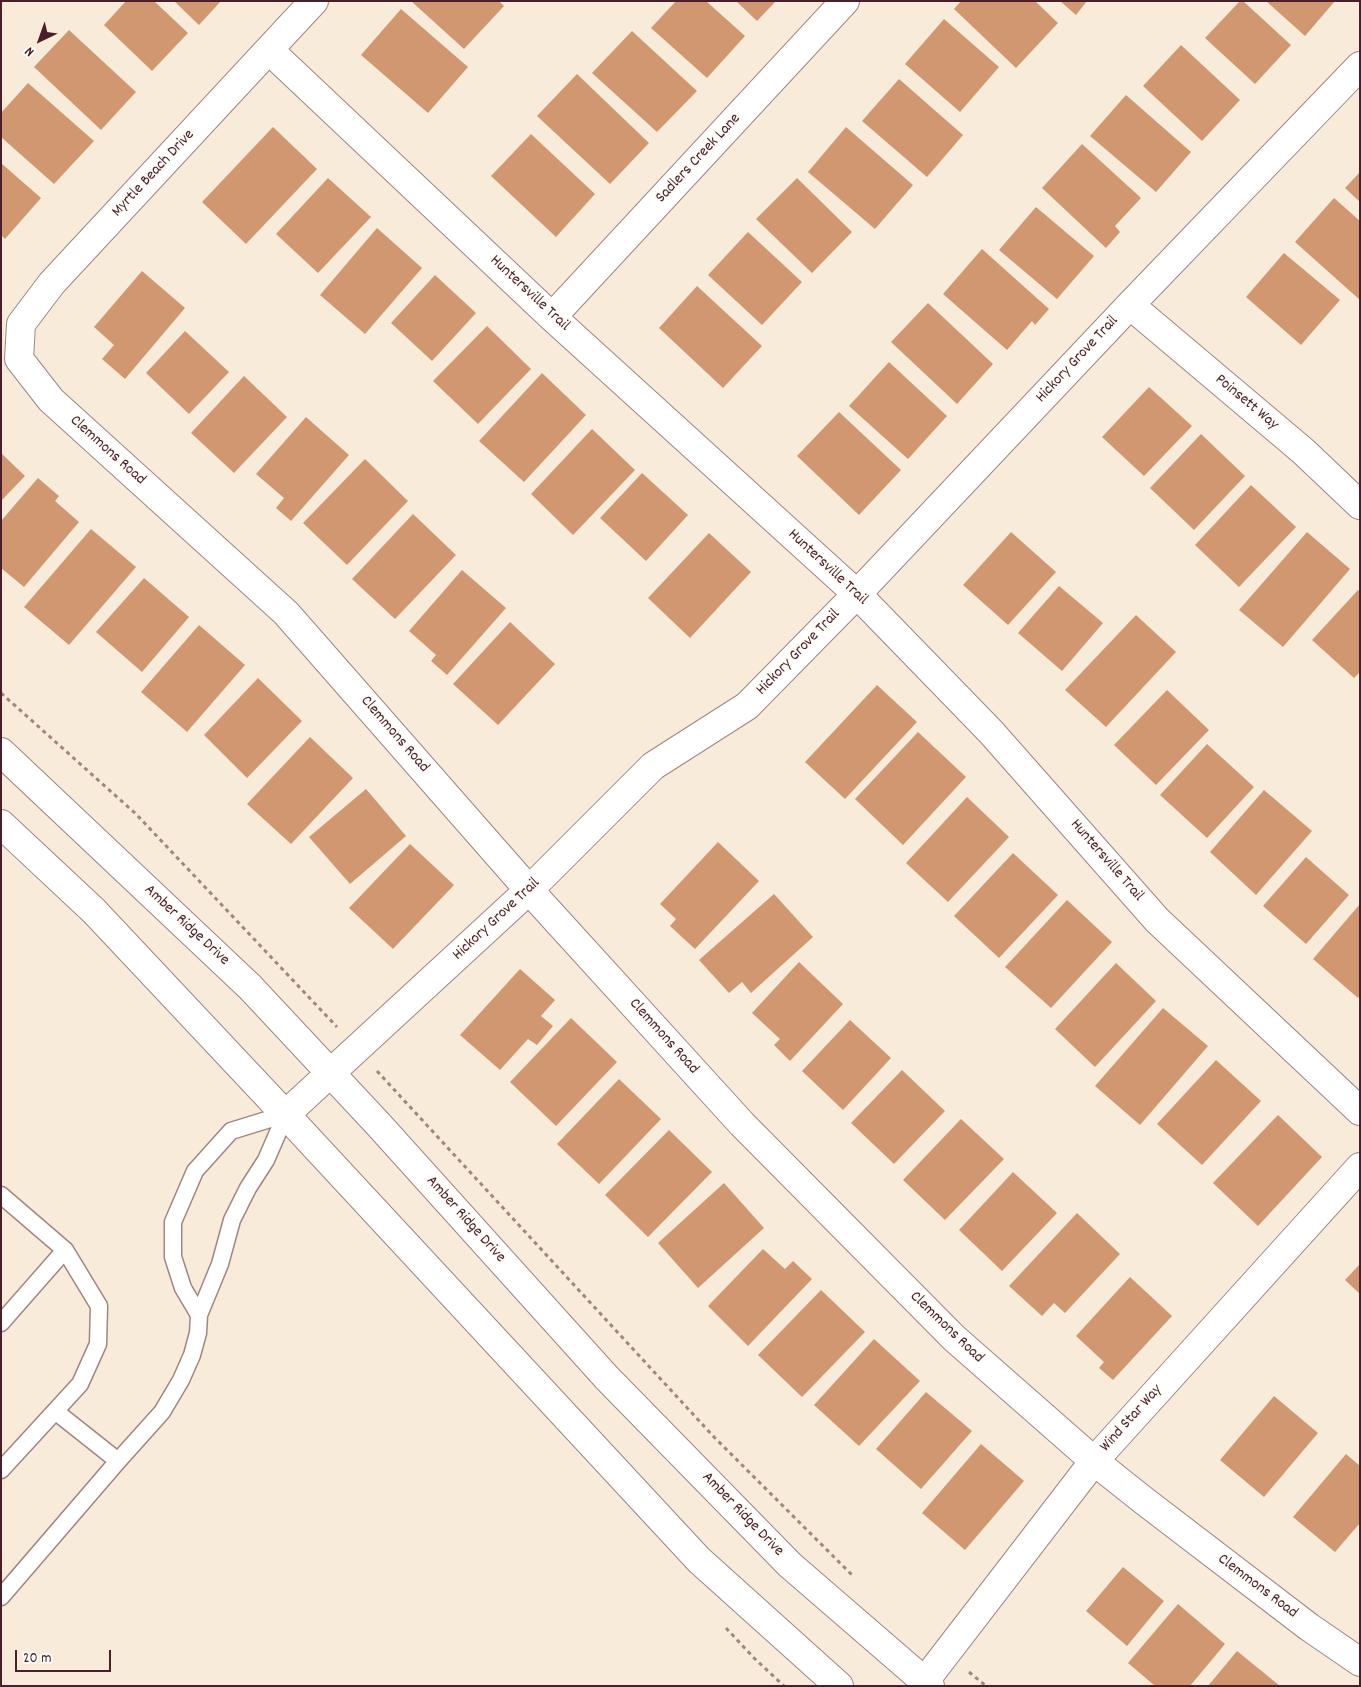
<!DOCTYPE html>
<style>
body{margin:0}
#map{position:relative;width:1361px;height:1687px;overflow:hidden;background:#f8ebda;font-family:Dekko,sans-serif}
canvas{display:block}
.frame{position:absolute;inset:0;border:2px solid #4a1f2b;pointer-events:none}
.north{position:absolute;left:15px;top:15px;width:50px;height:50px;-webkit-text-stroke:4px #fdfcf7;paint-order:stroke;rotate:222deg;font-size:14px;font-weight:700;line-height:20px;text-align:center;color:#4a1f2b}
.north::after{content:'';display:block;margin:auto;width:18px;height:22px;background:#4a1f2b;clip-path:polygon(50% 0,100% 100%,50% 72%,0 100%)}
.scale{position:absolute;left:15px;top:1650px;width:96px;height:22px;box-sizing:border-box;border:2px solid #4a1f2b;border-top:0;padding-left:6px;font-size:15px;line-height:18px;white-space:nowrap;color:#4a1f2b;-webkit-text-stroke:4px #fdfcf7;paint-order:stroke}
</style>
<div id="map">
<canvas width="1361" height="1687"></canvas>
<div class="frame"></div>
<div class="north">N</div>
<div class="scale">20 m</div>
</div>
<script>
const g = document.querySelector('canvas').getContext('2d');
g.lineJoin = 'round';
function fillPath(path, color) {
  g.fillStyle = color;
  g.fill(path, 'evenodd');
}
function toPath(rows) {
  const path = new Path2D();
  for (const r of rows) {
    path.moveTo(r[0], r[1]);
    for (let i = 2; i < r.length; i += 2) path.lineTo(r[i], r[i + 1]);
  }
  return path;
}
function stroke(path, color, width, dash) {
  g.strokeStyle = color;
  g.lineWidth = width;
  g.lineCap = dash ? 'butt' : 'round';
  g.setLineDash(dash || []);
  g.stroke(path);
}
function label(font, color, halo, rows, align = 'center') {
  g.font = font + ' Dekko,sans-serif';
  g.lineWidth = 4;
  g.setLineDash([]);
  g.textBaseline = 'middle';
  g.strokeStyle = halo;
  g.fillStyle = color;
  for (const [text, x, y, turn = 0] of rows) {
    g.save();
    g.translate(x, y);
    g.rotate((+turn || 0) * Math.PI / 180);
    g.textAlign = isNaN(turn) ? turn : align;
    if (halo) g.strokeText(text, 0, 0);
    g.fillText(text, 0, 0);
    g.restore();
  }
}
const building = toPath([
 [126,1,154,1,188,33,152,71,104,25],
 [174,1,221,1,199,25],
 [411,1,499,1,504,6,464,49],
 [676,1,706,1,745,36,707,78,651,28],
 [736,1,776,1,757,21],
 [961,1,1035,1,1058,23,1016,68,954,9],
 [1060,1,1087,1,1076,15],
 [1240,1,1243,1,1291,45,1255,84,1205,38],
 [1266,1,1335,1,1305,36],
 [401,9,468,67,428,113,361,55],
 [944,19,999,67,960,112,905,64],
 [69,30,136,92,101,130,34,67],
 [632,31,697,91,657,132,592,73],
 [1181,45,1240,100,1202,141,1143,86],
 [577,74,649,143,610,184,537,116],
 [899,79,963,135,927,177,862,121],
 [28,83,94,141,54,184,1,137,1,113],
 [1126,95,1191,152,1156,192,1090,136],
 [273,127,317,169,246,244,202,202],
 [846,127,913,185,875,229,808,172],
 [531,134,595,194,556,237,491,176],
 [1082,144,1141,198,1115,226,1120,232,1106,248,1042,188],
 [1,163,41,198,5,239,1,235],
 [1360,172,1360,202,1345,188],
 [328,178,371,217,318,273,276,234],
 [797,178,852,232,812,273,756,219],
 [1334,198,1360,221,1360,300,1295,242],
 [1036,207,1094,256,1057,299,999,250],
 [377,228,422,268,365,334,320,295],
 [748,232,802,282,762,325,708,275],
 [982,249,1049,309,1035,325,1032,321,1007,350,943,294],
 [1284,253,1340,300,1301,345,1246,297],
 [142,271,185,308,125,379,102,359,114,345,94,327],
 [435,275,476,313,432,361,391,323],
 [697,286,762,346,723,388,659,328],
 [928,303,993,364,957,404,891,342],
 [487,326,531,369,478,424,433,381],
 [185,331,229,372,189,414,146,373],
 [889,362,947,416,908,459,849,406],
 [542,373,586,415,524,482,479,441],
 [244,376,287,417,234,473,191,433],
 [1149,387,1192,426,1144,476,1102,437],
 [839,412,901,470,859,515,797,456],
 [306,417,349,455,291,521,276,508,284,498,256,474],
 [592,429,635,470,573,535,531,494],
 [1201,434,1245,476,1194,530,1150,488],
 [1,453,25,476,1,501],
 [365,459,408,501,347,565,303,523],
 [642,473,688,515,646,561,600,518],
 [38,478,59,496,55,501,79,522,24,587,1,568,1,521],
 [1251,485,1296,527,1239,587,1195,545],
 [413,514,456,555,395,619,352,579],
 [91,529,136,567,69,645,24,607],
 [1011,532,1056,572,1008,625,963,585],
 [1307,532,1350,569,1283,647,1239,610],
 [709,533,751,572,690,638,648,598],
 [462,570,506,608,447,675,431,661,436,655,409,631],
 [144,578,189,617,142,672,96,632],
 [1059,586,1103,623,1062,671,1018,633],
 [1358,590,1360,592,1360,672,1354,678,1312,640],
 [1136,615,1176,652,1106,727,1065,690],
 [510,622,555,664,498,725,453,684],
 [199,625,245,665,187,732,141,692],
 [258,678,302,721,247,778,204,735],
 [877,685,917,722,845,799,805,762],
 [1167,690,1209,730,1156,785,1114,745],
 [918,732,966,777,903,845,855,799],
 [310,737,353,778,291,844,247,804],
 [1207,744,1254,787,1207,838,1160,795],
 [366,789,406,836,350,884,309,837],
 [1264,790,1312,831,1256,895,1210,852],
 [967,797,1009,837,948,902,906,863],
 [718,842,759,881,695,949,670,926,676,919,660,904],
 [410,844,454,885,393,949,349,908],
 [1013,853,1058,895,999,958,954,916],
 [1306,857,1349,895,1306,944,1263,906],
 [774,894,813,937,751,993,742,982,729,993,699,960],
 [1067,900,1112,942,1051,1008,1005,967],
 [1360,904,1360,995,1358,998,1313,959],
 [799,962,843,1004,790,1061,774,1045,780,1039,752,1013],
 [1116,963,1156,1001,1095,1067,1055,1029],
 [520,969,555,1000,541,1016,553,1026,537,1045,528,1039,500,1070,460,1035],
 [1163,1008,1208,1046,1140,1125,1095,1086],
 [571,1018,617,1062,556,1126,510,1082],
 [850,1020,891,1058,843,1110,802,1071],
 [1216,1060,1261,1101,1202,1165,1157,1124],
 [902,1070,945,1111,894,1164,851,1123],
 [619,1079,661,1119,599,1184,557,1144],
 [1278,1115,1322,1157,1258,1226,1213,1183],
 [961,1119,1004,1159,945,1220,903,1180],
 [669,1130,712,1172,648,1237,605,1195],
 [1013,1172,1057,1213,1002,1271,959,1230],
 [724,1183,764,1228,698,1288,658,1243],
 [1077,1213,1120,1254,1065,1313,1054,1303,1042,1316,1009,1286],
 [763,1249,785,1269,793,1261,812,1279,748,1346,708,1306],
 [1360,1264,1360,1294,1345,1280],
 [1130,1277,1172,1316,1113,1380,1099,1368,1104,1362,1076,1336],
 [821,1290,865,1332,802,1397,758,1355],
 [874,1339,920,1381,859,1446,814,1405],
 [926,1392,972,1431,921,1489,876,1449],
 [1274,1396,1318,1433,1264,1497,1220,1460],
 [981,1444,1024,1481,965,1550,922,1513],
 [1346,1454,1360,1466,1360,1523,1335,1552,1293,1517],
 [1123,1567,1164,1601,1127,1646,1086,1611],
 [1178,1604,1225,1644,1190,1686,1155,1686,1128,1663],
 [1237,1651,1280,1686,1208,1686]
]);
const path = toPath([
 [1,693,136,814,337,1027],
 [377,1071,714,1437,854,1577],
 [726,1628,754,1658,784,1686],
 [969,1672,986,1686]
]);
const service = toPath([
 [286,1114,266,1160,248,1188,232,1220,220,1264,199,1315,183,1288,173,1257,173,1222,195,1171,231,1131,286,1114],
 [1,1195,65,1250,99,1306,98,1344,80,1384,1,1470],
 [1,1323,65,1250],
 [55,1411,118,1461],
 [1,1597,118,1461,162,1412,181,1380,192,1355,198,1333,199,1315]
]);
const minor = toPath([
 [314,1,52,283,21,324,19,359,51,400,286,613,529,890,742,1124,954,1338,1094,1461,1143,1500,1309,1627,1360,1662],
 [269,50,552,317,857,594,991,732,1157,920,1360,1111],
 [1130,305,1303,451,1360,505],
 [552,317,845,1],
 [286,1114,529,890,653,766,747,706,857,594,1130,305,1360,66],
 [921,1686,1094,1461,1360,1167]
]);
const tertiary = toPath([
 [1,752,250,987,379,1125,607,1378,790,1565,930,1686],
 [1,824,94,911,298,1128,699,1560,839,1686]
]);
const streetNames = [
 ["Sadlers Creek Lane",699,159,-47],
 ["Myrtle Beach Drive",154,174,-47],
 ["Huntersville Trail",529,294,43],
 ["Hickory Grove Trail",1078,360,-47],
 ["Poinsett Way",1246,403,40],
 ["Clemmons Road",107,451,42],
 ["Huntersville Trail",827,568,43],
 ["Hickory Grove Trail",799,653,-46],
 ["Clemmons Road",394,735,49],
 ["Huntersville Trail",1106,861,49],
 ["Hickory Grove Trail",497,920,-43],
 ["Amber Ridge Drive",186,926,43],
 ["Clemmons Road",663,1037,48],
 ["Amber Ridge Drive",465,1220,48],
 ["Clemmons Road",946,1328,44],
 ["Wind Star Way",1132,1419,-48],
 ["Amber Ridge Drive",742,1515,46],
 ["Clemmons Road",1257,1587,37]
];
fillPath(building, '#d19771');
stroke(service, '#a18582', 19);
stroke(minor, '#a18582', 30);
stroke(tertiary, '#a18582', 30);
stroke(path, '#a18582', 3, [4, 4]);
stroke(service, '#fff', 16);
stroke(minor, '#fff', 28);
stroke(tertiary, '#fff', 28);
label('16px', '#4a1f2b', '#fdfcf7', streetNames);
</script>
